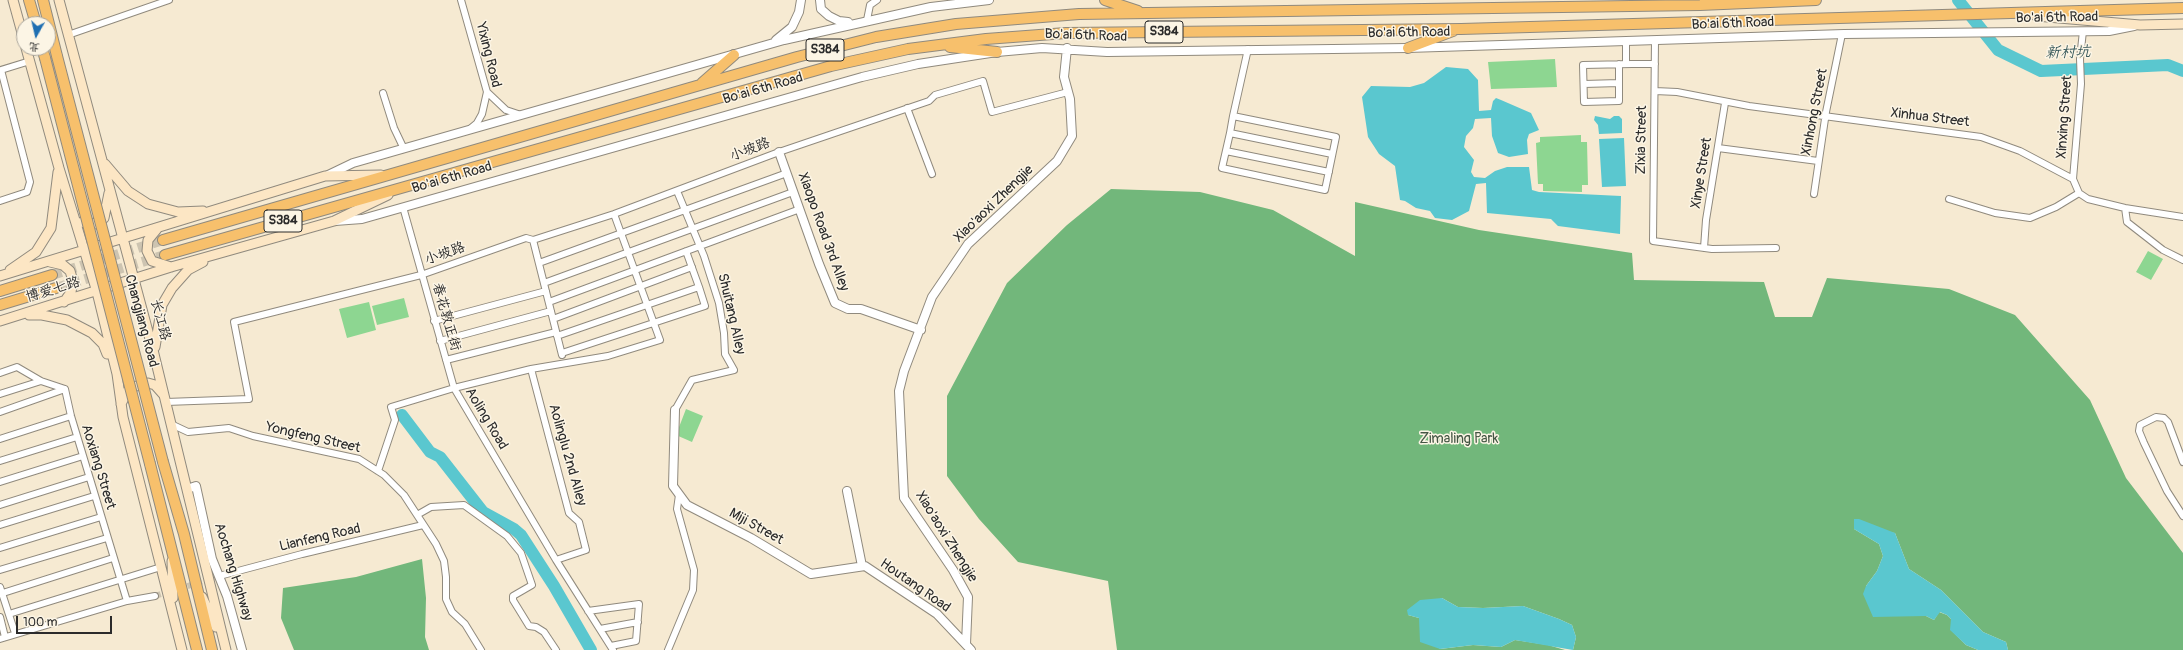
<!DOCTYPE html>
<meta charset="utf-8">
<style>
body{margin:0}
#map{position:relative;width:2183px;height:650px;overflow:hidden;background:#f6ead2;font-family:Pangolin,"LXGW WenKai TC",sans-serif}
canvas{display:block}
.north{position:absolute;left:16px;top:16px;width:40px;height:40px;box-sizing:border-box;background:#fcf5e5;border:1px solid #a8a49b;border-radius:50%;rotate:188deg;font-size:11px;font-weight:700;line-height:16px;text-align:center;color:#2b2b2b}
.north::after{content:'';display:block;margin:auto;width:14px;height:18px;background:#1f6fb2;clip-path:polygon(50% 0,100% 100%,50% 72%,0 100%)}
.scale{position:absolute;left:16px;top:616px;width:96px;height:18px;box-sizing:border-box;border:2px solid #2b2b2b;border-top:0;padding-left:5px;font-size:12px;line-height:14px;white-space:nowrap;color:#2b2b2b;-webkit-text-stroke:3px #fcf5e5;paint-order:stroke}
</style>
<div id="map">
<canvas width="2183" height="650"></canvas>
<div class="north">北</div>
<div class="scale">100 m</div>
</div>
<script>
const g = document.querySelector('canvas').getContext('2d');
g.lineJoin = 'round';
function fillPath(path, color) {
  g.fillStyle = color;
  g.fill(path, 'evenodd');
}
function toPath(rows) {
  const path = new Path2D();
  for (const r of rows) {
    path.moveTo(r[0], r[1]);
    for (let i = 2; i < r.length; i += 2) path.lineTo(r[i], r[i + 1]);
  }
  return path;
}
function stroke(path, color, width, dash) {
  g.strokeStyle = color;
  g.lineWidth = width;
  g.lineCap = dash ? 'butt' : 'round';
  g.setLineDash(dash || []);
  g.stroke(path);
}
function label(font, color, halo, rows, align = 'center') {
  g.font = font + ' Pangolin,"LXGW WenKai TC",sans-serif';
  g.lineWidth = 3;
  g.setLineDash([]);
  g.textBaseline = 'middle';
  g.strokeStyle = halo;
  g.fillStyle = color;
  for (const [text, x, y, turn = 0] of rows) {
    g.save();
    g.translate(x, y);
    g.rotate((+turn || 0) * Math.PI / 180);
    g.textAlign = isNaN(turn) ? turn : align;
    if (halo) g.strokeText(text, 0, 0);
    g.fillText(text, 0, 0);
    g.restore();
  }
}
const green = toPath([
 [1555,59,1557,87,1491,89,1488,62],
 [1581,135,1581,142,1587,142,1588,185,1582,185,1582,192,1543,191,1543,184,1538,184,1536,143,1540,142,1540,137],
 [2148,251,2163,259,2151,280,2136,272],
 [404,298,409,317,377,325,372,306],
 [369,302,376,330,347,338,339,309],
 [686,409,703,416,692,442,676,435]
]);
const forest = toPath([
 [1111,189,1200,192,1273,210,1355,256,1355,202,1479,230,1632,253,1634,280,1764,282,1775,317,1812,317,1827,278,1949,289,2015,315,2090,400,2126,478,2183,553,2183,650,2008,650,2006,642,1983,632,1941,590,1909,569,1895,533,1854,529,1879,544,1883,556,1877,571,1866,586,1912,616,1926,616,1934,620,1939,612,1947,615,1951,619,1951,630,1966,645,1978,650,1573,650,1576,637,1572,625,1559,619,1523,606,1483,608,1458,607,1442,598,1408,615,1419,618,1440,649,1473,645,1501,647,1515,640,1548,645,1565,650,1117,650,1108,581,1018,562,979,519,947,476,947,396,1007,283,1067,225],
 [422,559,426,598,425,637,429,650,294,650,281,618,283,588,356,577]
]);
const water = toPath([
 [1446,67,1468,69,1478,80,1479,111,1491,110,1493,101,1496,98,1501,100,1531,113,1539,130,1529,134,1527,140,1528,154,1509,157,1498,153,1492,136,1491,118,1475,119,1473,128,1466,136,1464,147,1474,160,1471,172,1474,177,1485,178,1495,171,1507,167,1529,167,1532,190,1539,192,1621,196,1620,234,1558,226,1551,219,1487,213,1486,183,1476,184,1469,211,1452,220,1435,218,1430,211,1416,208,1405,201,1400,200,1395,166,1379,154,1368,137,1362,97,1371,86,1410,87,1424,83],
 [1595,116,1610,119,1614,116,1619,116,1622,119,1622,133,1599,134,1598,125,1594,120],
 [1624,138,1626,186,1602,187,1599,139],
 [1854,519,1859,519,1895,533,1909,569,1941,590,1983,632,2006,642,2008,650,1978,650,1966,645,1950,630,1951,619,1947,615,1940,612,1934,620,1926,616,1873,617,1863,594,1866,586,1877,571,1883,556,1879,544,1854,529],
 [1442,598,1458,607,1483,608,1523,606,1559,619,1572,625,1576,637,1573,650,1515,640,1501,647,1473,645,1440,649,1420,642,1419,618,1408,615,1407,610,1420,600]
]);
const river = toPath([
 [1958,0,1998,50,2041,71,2168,65,2183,71],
 [402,415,430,452,440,457,483,512,514,529,521,535,554,586,591,650]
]);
const minorTunnel = toPath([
 [179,589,221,575],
 [155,596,170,591]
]);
const trunkTunnel = toPath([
 [52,275,163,240],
 [56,288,165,255]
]);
const minor = toPath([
 [461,0,487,92,482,114,477,123,471,128],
 [867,20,870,5,877,0],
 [68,35,169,0],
 [1655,40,1653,241,1712,249,1776,248],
 [1619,64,1619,101,1584,102,1583,65,1632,64,1655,64],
 [1626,64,1626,41],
 [1584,84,1619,83],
 [1655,91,1677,92,1749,106,1981,137,2020,151,2073,179,2079,193,2088,199,2125,208,2183,217],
 [487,92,506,110,521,115],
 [383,93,394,128,404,149],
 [907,108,932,174],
 [1233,116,1336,137,1325,190,1222,168,1230,133,1233,116,1248,49],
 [1230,133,1332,154],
 [1718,148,1818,161],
 [1226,151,1329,172],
 [2073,179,2081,84,2080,59,2083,31],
 [1814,194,1826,112,1842,34],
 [1949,199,1995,213,2030,218,2056,207,2079,193],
 [0,201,27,192,30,182,1,70,30,61],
 [403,207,454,388,556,560,613,650],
 [2125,208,2127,222,2163,250,2183,260],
 [533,240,562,355],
 [1704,248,1706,220,1725,103],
 [539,263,787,173],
 [544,283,793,192],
 [549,302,800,209],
 [553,319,692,267],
 [434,321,546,291],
 [557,336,699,287,686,251],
 [440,341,551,311],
 [562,353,705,306,699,287],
 [446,360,556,332],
 [531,369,569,513,579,522,586,550,556,560],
 [0,373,17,367,41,381,65,389,71,416,127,601],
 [0,394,41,381],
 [166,402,249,399,234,322,421,275,526,238,533,240,614,214,779,152,929,101,935,95,983,81,992,112,1068,92],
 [675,410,692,380,734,370,725,354,724,333,719,303,704,256,677,191],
 [0,412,65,389],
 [171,424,188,432,229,428,253,436,359,459,384,475,404,495,436,544,444,561,446,577,446,599,452,612,465,624,481,650],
 [0,439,71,416],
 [0,461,77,437],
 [2183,462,2168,422,2164,418,2156,417,2140,425,2139,431,2144,443,2167,491,2183,516],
 [378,471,395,420,391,407,454,388,531,369,608,356,660,340,614,214],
 [0,482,83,456],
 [0,505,89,477],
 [417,515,431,507,464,505,507,536,521,553,532,585,513,596,513,600,529,626,536,627,544,632,556,650],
 [0,525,94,496],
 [0,548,101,517],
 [0,570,107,538],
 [223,575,302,554,423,525],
 [0,587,15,633],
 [0,594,113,558],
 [588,611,639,604,636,641,611,646],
 [9,614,161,567],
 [0,617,5,637],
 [600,629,638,622],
 [0,639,127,601,155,596],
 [668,650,693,590,694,570,677,509,679,495]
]);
const tertiary = toPath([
 [820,0,821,9,829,16,839,21,848,22],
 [776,40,792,27,799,12,801,0],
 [779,152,819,264,835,303,848,309,861,309,921,330],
 [328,175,353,163,784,40,931,7,989,0],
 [335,221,362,219,862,77,918,64,997,52,1042,48,1107,52,1408,48,1844,34,2109,31,2134,26],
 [675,410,673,486,687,505,751,538,811,574,865,566,937,614,971,650],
 [187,489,196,486,212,559,227,596,242,650],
 [847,491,862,566],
 [966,644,968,597,953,570,904,498,899,391,904,371,932,297,968,244,1057,161,1072,136,1070,99,1064,77,1067,48]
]);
const secondary = toPath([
 [13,0,24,40],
 [59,0,154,354,226,650],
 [2036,16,2140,25,2183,24],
 [26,48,59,168,97,292,117,374,123,417,182,650],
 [105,164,128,191,148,204,178,212,203,211],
 [82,222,97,224,104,218,109,193],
 [157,229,148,240,147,251,152,261,171,267],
 [50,262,63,265,70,271,73,281,71,292,64,302],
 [10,270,36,252,51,228,58,172],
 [0,276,325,176,381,175],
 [29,315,42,315,67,320,92,333,103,344,107,354],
 [0,321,171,267,334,221,388,195],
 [155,347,162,305,172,288,188,270,203,262],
 [121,404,129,388,148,383,155,385,163,394],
 [172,561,173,598],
 [202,597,216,627]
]);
const trunk = toPath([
 [29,0,36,24],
 [43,0,57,56],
 [1105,0,1138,11],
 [950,47,997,52],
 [42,48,45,58],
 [1408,48,1453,31],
 [702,83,734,55],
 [163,240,797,57,876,37,956,24,1079,14,1700,5,1816,0],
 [165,255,831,66,908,49,986,39,1066,33,1461,29,2183,8],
 [0,291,52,275],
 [0,305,56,288],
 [163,462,184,534,212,650],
 [150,464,197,650]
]);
const trunkBridge = toPath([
 [57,56,163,462],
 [45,58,150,464]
]);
const shields = [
 [1164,32,38],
 [825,50,38],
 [283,221,38]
];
const shieldNames = [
 ["S384",1164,32],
 ["S384",825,50],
 ["S384",283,221]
];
const streetNames = [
 ["Bo'ai 6th Road",2057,18,-1],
 ["Bo'ai 6th Road",1733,24,-2],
 ["Bo'ai 6th Road",1409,33,-1],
 ["Bo'ai 6th Road",1086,36,2],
 ["Yixing Road",488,55,76],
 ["Bo'ai 6th Road",763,89,-16],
 ["Xinhong Street",1815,112,-79],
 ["Xinxing Street",2065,117,-86],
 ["Xinhua Street",1930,118,7],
 ["Zixia Street",1642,140,-89],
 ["小坡路",750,150,-21],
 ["Xinye Street",1702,173,-81],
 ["Bo'ai 6th Road",452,178,-16],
 ["Xiao'aoxi Zhengjie",994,204,-44],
 ["Xiaopo Road 3rd Alley",823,232,70],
 ["小坡路",445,254,-20],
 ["博爱七路",53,290,-17],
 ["Shuitang Alley",731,314,77],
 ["春花敦正街",446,317,74],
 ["长江路",160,320,75],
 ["Changjiang Road",141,321,75],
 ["Aoling Road",486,419,59],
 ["Yongfeng Street",313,438,13],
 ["Aolinglu 2nd Alley",567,455,74],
 ["Aoxiang Street",98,467,73],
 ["Miji Street",756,527,29],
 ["Xiao'aoxi Zhengjie",946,537,58],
 ["Lianfeng Road",320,538,-13],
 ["Aochang Highway",233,572,73],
 ["Houtang Road",915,586,35]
];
const parkNames = [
 ["Zimaling Park",1459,439]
];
const waterNames = [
 ["新村坑",2068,53,-1]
];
fillPath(green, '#8dd691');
fillPath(forest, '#72b77b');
fillPath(water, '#5ac7cf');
stroke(river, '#5ac7cf', 12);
stroke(minorTunnel, '#cdc4b1', 6, [6, 3]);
stroke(trunkTunnel, '#cdc4b1', 10, [10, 5]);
stroke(minor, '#908a7e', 8);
stroke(tertiary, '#908a7e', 10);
stroke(secondary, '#908a7e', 11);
stroke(trunk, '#908a7e', 12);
stroke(minor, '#fff', 6);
stroke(tertiary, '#fff', 8);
stroke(secondary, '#fce6c4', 9);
stroke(trunk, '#f7c06c', 10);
stroke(trunkBridge, '#908a7e', 12, []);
stroke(trunkBridge, '#f7c06c', 10);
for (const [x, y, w] of shields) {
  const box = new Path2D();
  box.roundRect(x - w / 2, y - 11, w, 22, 3);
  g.fillStyle = '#fcf5e5';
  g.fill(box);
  stroke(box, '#2b2b2b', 1);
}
label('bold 13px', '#2b2b2b', null, shieldNames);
label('14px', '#2b2b2b', '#fcf5e5', streetNames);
label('14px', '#445644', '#fcf5e5', parkNames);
label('italic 15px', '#395a5c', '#fcf5e5', waterNames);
</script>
